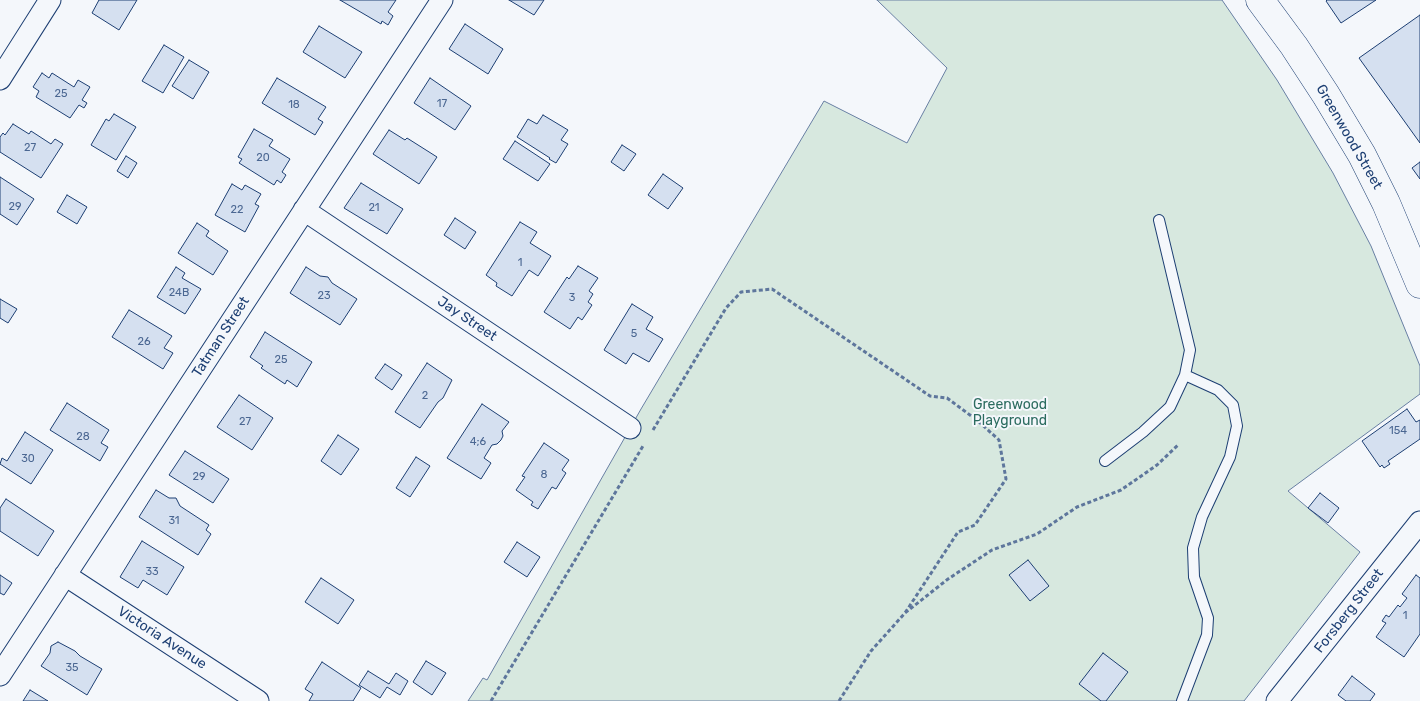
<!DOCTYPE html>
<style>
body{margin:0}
canvas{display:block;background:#f4f7fb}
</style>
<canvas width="1420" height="701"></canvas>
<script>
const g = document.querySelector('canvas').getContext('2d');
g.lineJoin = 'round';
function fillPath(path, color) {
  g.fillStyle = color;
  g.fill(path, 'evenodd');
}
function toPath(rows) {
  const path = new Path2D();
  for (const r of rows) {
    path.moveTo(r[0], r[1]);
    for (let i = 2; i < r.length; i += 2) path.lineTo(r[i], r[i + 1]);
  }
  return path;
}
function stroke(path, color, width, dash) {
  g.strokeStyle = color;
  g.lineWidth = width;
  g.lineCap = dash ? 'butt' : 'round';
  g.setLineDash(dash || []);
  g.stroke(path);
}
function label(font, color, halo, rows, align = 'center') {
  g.font = font + ' Rubik,sans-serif';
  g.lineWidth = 4;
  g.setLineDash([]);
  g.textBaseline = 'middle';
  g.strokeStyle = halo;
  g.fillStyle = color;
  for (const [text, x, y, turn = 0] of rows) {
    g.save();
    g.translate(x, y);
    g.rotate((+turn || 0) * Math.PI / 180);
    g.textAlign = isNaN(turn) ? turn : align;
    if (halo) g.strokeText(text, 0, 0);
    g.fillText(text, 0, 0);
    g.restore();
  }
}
const green = toPath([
 [877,0,1222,0,1277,80,1333,173,1371,246,1420,366,1420,394,1288,491,1360,552,1244,701,468,701,483,678,487,680,641,409,824,101,907,143,947,68,877,0]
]);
const building = toPath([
 [99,0,137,0,119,30,92,13,99,0],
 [340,0,396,0,388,12,393,16,388,25,382,21,381,24,340,0],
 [509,0,544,0,534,15,509,0],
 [1327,0,1376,0,1341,23,1326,1,1327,0],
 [1420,15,1420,143,1359,58,1420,15],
 [465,24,503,49,488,74,449,49,465,24],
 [319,26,362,52,345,78,303,52,319,26],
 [164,45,184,57,163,93,142,81,164,45],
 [189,60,209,72,193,99,172,86,189,60],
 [42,73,49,78,52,73,74,87,78,80,90,87,82,100,87,103,84,108,79,105,70,118,36,97,39,91,33,87,42,73],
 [277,78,326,107,318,119,323,122,315,135,262,103,277,78],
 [430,78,471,106,455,130,414,103,430,78],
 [114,114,136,127,116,160,91,145,106,119,109,121,114,114],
 [543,115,568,130,561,140,568,144,556,163,549,159,550,158,517,137,528,119,537,124,543,115],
 [13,124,29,134,31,131,51,144,55,139,63,144,41,178,0,152,0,137,3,133,5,135,13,124],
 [254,129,273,140,269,146,290,159,282,172,286,175,281,183,277,180,274,185,239,163,242,159,238,157,254,129],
 [389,130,405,140,407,138,437,157,419,184,373,154,389,130],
 [515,141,550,164,538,181,503,159,515,141],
 [622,145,636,154,624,171,611,162,622,145],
 [126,156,137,163,128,178,117,171,126,156],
 [1420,162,1420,179,1412,168,1420,162],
 [663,174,683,188,668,209,648,195,663,174],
 [0,177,34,199,17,225,0,214,0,177],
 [361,183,403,209,387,234,344,208,361,183],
 [232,184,242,190,245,185,261,194,255,204,259,206,245,232,215,215,232,184],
 [67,195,87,207,77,224,57,212,67,195],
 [455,218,476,232,465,249,444,235,455,218],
 [520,222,537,232,530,243,551,256,538,276,529,270,512,296,496,286,497,283,486,275,520,222],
 [197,223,209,231,206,236,228,251,213,275,178,253,197,223],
 [578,266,598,278,589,291,593,294,588,302,592,305,582,320,578,317,570,329,544,312,567,277,569,279,578,266],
 [176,267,185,273,182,278,201,289,185,314,157,297,176,267],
 [306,267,320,276,328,277,332,283,357,299,340,325,290,293,306,267],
 [0,299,17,309,8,323,0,318,0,299],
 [632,304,653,317,646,329,663,339,649,362,633,353,626,364,604,350,632,304],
 [129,310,172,336,164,348,173,353,163,369,112,337,129,310],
 [265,332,312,362,297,387,287,380,285,384,261,368,263,366,250,357,265,332],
 [427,363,452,380,443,398,438,402,420,428,395,412,427,363],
 [385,364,402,375,392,390,375,378,385,364],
 [239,395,273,418,252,450,217,427,239,395],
 [67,403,109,430,101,443,108,447,100,461,50,430,67,403],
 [482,404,509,422,502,431,503,436,501,440,497,444,492,445,484,458,491,463,481,479,447,458,482,404],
 [1407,409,1416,422,1420,420,1420,439,1388,461,1390,464,1384,468,1382,465,1380,467,1362,441,1407,409],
 [25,432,53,450,31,484,0,464,2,458,7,461,25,432],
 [338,435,359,449,341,475,321,461,338,435],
 [544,443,569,460,562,470,566,473,556,489,552,487,538,509,531,505,533,502,516,490,525,477,522,476,544,443],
 [185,451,229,479,213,503,169,475,185,451],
 [416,457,430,466,410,497,396,488,416,457],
 [156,490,169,498,176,498,180,506,209,525,206,530,211,534,198,555,139,517,156,490],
 [1320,493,1339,508,1328,523,1308,508,1320,493],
 [6,499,54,531,38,556,0,531,0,508,6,499],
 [142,541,184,567,167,595,143,580,138,588,120,577,142,541],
 [517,542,540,557,527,577,504,562,517,542],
 [1028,560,1049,586,1030,601,1009,575,1028,560],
 [0,575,12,583,4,595,0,593,0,575],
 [1416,575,1420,578,1420,634,1404,657,1376,637,1386,623,1382,621,1386,615,1389,617,1398,605,1400,607,1407,598,1402,594,1416,575],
 [321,578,354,600,338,624,305,602,321,578],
 [58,642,75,651,80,656,102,669,87,695,41,666,50,653,51,646,58,642],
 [1103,653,1128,672,1106,701,1101,701,1079,684,1103,653],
 [426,661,446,673,432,695,413,682,426,661],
 [322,662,361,688,353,701,309,701,313,694,305,689,322,662],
 [368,671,389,684,396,673,408,681,400,695,387,687,380,698,359,685,368,671],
 [1352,676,1375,694,1370,701,1346,701,1338,695,1352,676],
 [30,690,48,701,23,701,30,690]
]);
const path = toPath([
 [653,430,726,308,741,292,772,289,930,396,947,398,978,421,999,440,1006,479,975,525,958,532,905,613],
 [491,701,643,446],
 [839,701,871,651,905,613,948,579,992,550,1037,534,1077,507,1121,490,1157,465,1179,444]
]);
const service = toPath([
 [1105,461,1143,432,1170,407,1185,375,1190,350,1159,220],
 [1182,701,1207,635,1208,618,1194,577,1193,548,1202,517,1230,457,1237,426,1233,405,1218,390,1185,375]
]);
const minor = toPath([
 [0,79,50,0],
 [304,210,630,428],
 [65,575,258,701],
 [0,675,442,0],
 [1277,701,1420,522]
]);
const secondary = toPath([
 [1260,0,1294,46,1326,95,1362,155,1386,203,1420,284]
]);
const numberNames = [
 ["25",61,94],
 ["17",442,104],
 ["18",294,105],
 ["27",30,148],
 ["20",263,158],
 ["29",15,207],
 ["21",374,208],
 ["22",237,210],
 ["1",520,263],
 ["24B",179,293],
 ["23",324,296],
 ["3",572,298],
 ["5",634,334],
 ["26",144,342],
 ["25",281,360],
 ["2",425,396],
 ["27",245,422],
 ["154",1398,431],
 ["28",83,437],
 ["4;6",478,442],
 ["30",28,459],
 ["8",544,475],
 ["29",199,477],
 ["31",174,521],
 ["33",152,572],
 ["1",1405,616],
 ["35",72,668]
];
const streetNames = [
 ["Greenwood Street",1349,137,60],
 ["Jay Street",467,319,34],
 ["Tatman Street",221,337,-57],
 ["Forsberg Street",1349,611,-52],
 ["Victoria Avenue",162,638,33]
];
const parkNames = [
 ["Greenwood",1010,405],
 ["Playground",1010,421]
];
fillPath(green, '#d7e8df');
stroke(green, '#687fa3', 1);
fillPath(building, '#d5e0f0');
stroke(building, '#1d3f73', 1);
stroke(service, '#1d3f73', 12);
stroke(minor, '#1d3f73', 23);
stroke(secondary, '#1d3f73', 29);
stroke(path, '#5e769c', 3, [4, 2.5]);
stroke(service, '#f4f7fb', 10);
stroke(minor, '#f4f7fb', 21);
stroke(secondary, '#f4f7fb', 28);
label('11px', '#4b6792', null, numberNames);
label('14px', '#1d3f73', '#f4f7fb', streetNames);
label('14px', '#2c6c60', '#f4f7fb', parkNames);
</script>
